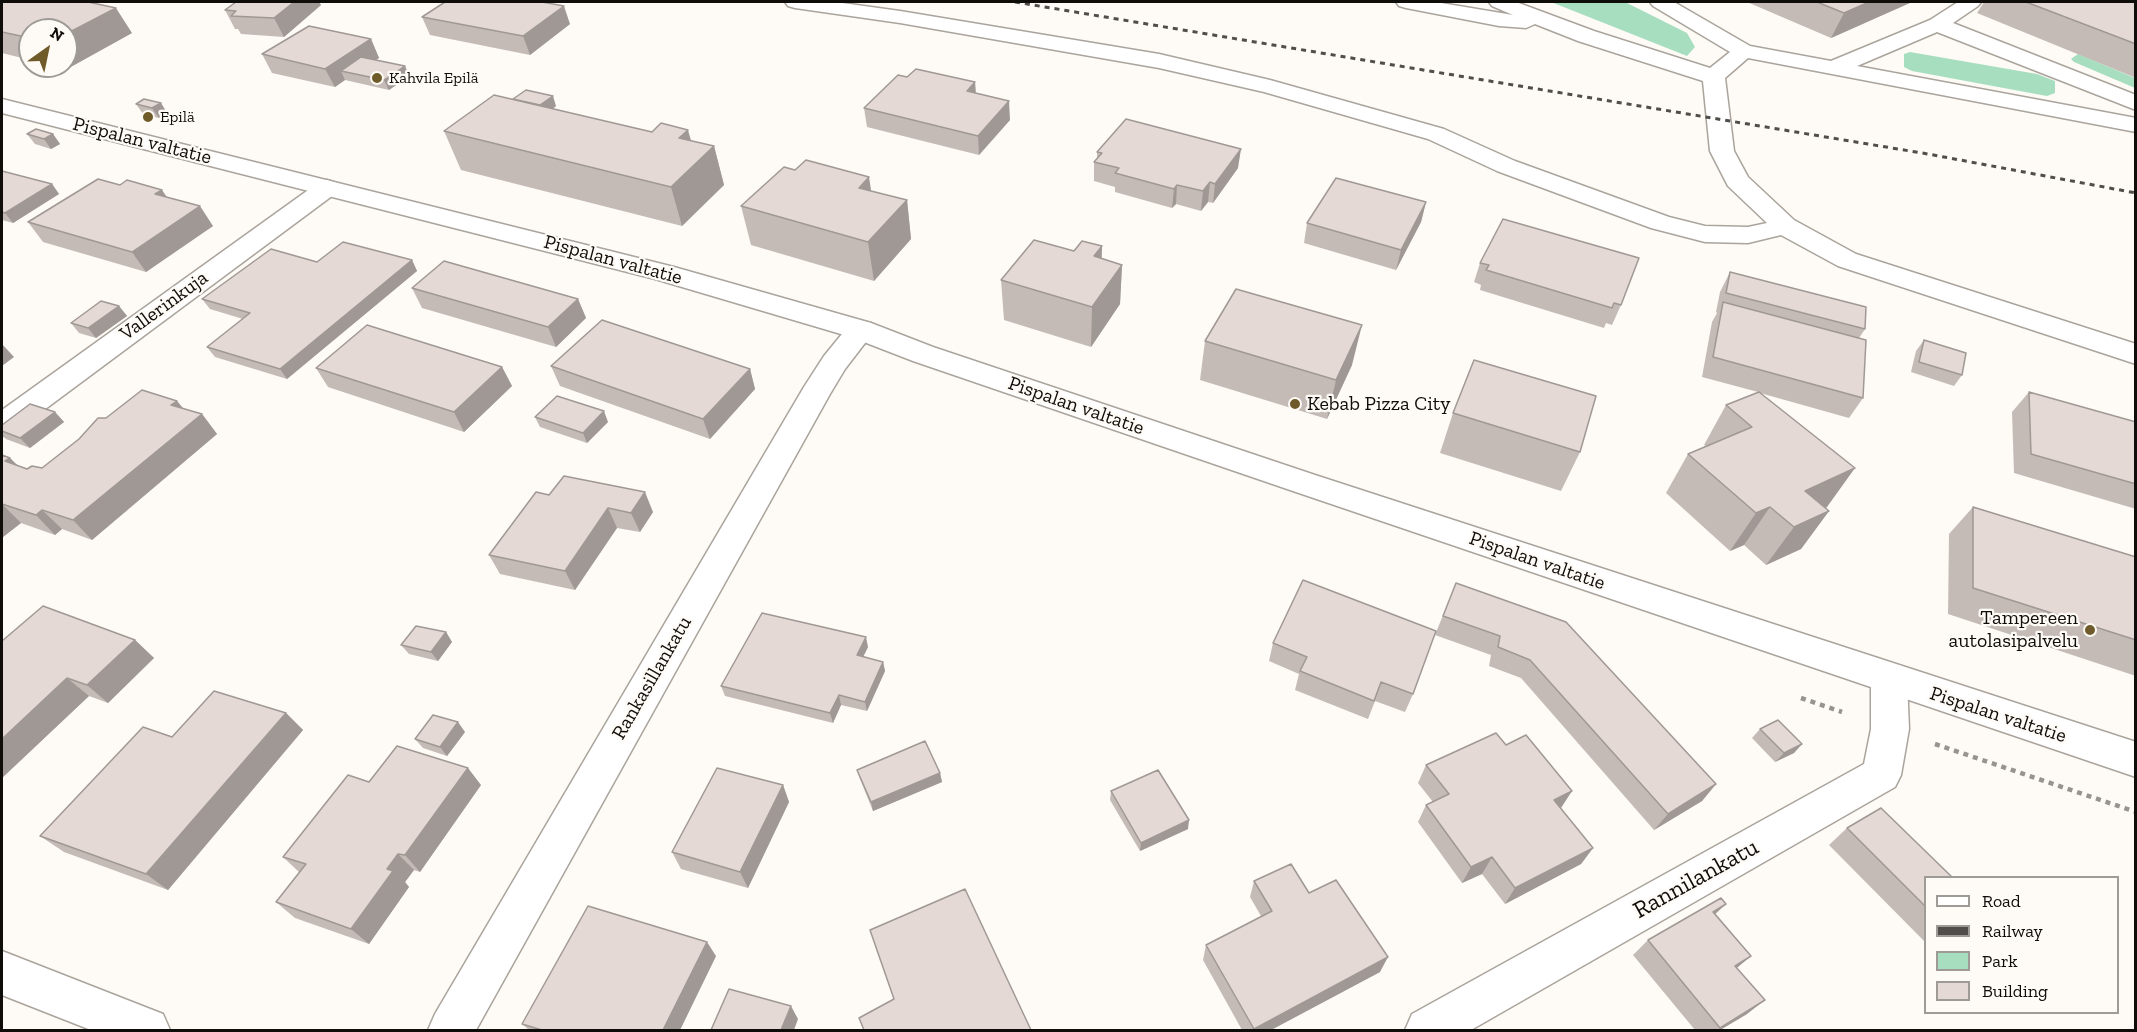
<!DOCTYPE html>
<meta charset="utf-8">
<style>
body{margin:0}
#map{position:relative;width:2137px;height:1032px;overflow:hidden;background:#fefaf5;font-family:"Zilla Slab",serif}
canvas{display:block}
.frame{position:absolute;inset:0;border:3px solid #0f0d0a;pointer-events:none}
.legend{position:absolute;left:1924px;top:876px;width:195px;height:138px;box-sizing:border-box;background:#fefaf5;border:2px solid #9e9b97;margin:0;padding:8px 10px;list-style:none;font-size:18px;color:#0f0d0a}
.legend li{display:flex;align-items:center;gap:12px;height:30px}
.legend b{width:30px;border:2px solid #9e9b97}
.north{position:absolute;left:18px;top:18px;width:60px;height:60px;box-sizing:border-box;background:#fefaf5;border:2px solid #9e9b97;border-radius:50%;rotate:33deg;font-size:16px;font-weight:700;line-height:24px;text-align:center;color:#0f0d0a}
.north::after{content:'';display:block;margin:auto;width:21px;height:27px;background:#6f5a29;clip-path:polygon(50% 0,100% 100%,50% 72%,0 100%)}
</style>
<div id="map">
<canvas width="2137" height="1032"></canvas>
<div class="frame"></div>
<ul class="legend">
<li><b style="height:8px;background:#fff"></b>Road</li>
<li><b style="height:8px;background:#504e4a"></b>Railway</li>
<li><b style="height:16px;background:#a8dec0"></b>Park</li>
<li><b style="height:16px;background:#e4d9d5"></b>Building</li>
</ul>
<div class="north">N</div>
</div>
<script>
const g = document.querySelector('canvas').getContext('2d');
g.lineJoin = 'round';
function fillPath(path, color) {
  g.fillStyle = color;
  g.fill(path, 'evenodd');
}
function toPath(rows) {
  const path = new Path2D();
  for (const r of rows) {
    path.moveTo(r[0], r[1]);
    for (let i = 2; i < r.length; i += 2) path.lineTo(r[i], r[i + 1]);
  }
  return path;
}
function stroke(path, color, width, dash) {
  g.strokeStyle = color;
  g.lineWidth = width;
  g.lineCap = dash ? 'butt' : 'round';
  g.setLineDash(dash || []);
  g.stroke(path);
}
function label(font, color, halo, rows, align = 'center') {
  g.font = font + ' "Zilla Slab",serif';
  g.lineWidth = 4.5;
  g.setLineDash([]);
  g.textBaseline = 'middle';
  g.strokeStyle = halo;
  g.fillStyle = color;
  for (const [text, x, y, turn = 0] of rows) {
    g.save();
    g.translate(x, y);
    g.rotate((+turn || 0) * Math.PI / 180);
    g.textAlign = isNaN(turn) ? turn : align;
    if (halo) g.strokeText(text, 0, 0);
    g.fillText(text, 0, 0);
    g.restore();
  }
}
const green = toPath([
 [1551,2,1625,2,1687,33,1695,47,1687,56],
 [1910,52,2037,74,2055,81,2055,93,2047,96,2036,94,1912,71,1904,67,1904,54],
 [2078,54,2135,78,2135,88,2074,62,2071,59]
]);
const path = toPath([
 [1801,698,1842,712],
 [1935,744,2136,812]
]);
const minor = toPath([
 [785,2,835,2,900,11,1159,54,1270,80,1444,129,1515,161,1669,217,1705,226,1748,227,1767,223,1728,186,1710,151,1703,81,1578,41,1535,24,1526,28,1499,26,1406,8,1399,6,1396,2,1435,2,1513,15,1492,6,1489,2,1516,2,1594,31,1710,68,1730,52,1653,6,1650,2,1674,2,1750,46,1831,61,1930,20,1958,2,1981,2,1978,6,1953,23,2136,95,2136,110,1937,32,1857,66,2136,118,2136,132,1748,58,1725,78,1734,151,1748,177,1794,220,1856,254,2136,344,2136,364,1838,266,1781,235,1748,243,1705,242,1651,228,1497,171,1428,139,1264,92,1159,68,900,23,795,8,788,6,785,2],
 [327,180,336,183,340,188,336,193,13,433,2,436,2,410,318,183,327,180],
 [861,321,871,323,875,330,845,369,830,394,476,1030,428,1030,435,1014,804,387,824,356,851,323,861,321],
 [1889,664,1902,669,1907,680,1909,729,1901,775,1895,787,1471,1030,1405,1030,1412,1014,1864,764,1871,729,1871,680,1876,669,1889,664],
 [2,951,163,1014,170,1030,91,1030,2,995,2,951]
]);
const major = toPath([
 [2,99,674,267,871,323,933,347,1315,475,2136,742,2136,777,1293,491,913,361,851,337,655,279,2,113,2,99]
]);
const rail = toPath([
 [1015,2,1928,154,2136,193]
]);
const wall = toPath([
 [2,2,132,33,67,69,56,66,66,66,66,30,30,30,30,60,2,53],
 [236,2,319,2,321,5,284,37,241,34,238,29,235,29,225,10],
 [1747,2,1912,2,1831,38],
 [1984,2,2136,2,2136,78,1977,13],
 [422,17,570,24,530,55,430,35],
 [371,39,379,58,376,60,405,66,409,76,389,90,345,80,335,87,272,73,262,54],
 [907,77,975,82,976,93,1010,120,979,155,867,127,864,108],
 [513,99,556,106,553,109,714,146,724,185,682,226,461,170,444,131],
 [161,103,167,113,159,118,143,114,136,104],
 [27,134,53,134,60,144,51,149,35,144],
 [1097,152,1238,168,1213,203,1208,202,1201,211,1176,204,1172,208,1115,192,1115,187,1094,181,1094,162,1097,158],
 [2,171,52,184,59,194,13,223,2,220],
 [871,191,907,200,911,239,874,281,751,245,741,206],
 [167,198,213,226,146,272,43,242,28,222],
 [1426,202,1421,222,1396,270,1304,243,1307,223],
 [1102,246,1101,259,1122,265,1120,304,1091,347,1004,320,1001,280,1074,251],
 [412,260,417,271,287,379,215,357,207,347,243,319,210,309,202,299,317,262],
 [1480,263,1621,305,1612,325,1606,323,1604,328,1480,290,1481,285,1474,282],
 [1730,272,1865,329,1859,338,1863,398,1849,418,1760,393,1827,507,1826,508,1829,511,1801,549,1766,565,1744,545,1730,551,1666,493,1688,454,1706,446,1704,445,1726,405,1758,392,1702,377,1712,322,1717,313,1716,312,1720,292],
 [412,288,578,299,586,318,556,347,422,308],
 [119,306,127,316,96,338,79,333,71,323],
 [1924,340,1962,375,1954,386,1911,372,1916,351],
 [1205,341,1352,365,1327,419,1200,380],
 [551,366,750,369,755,389,710,439,560,386],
 [502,367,512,386,464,432,328,387,316,368],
 [2029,392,2136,422,2136,509,2014,473,2012,412],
 [177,401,183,409,202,414,217,434,92,540,62,529,55,535,21,523,3,537,2,537,2,455,10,458,18,466,27,469,42,468,106,418],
 [55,412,64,422,30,448,6,439,2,435,2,425],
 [1453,413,1580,452,1561,491,1440,453],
 [535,417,608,422,587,443,540,427],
 [549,495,653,512,640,532,617,528,575,590,500,574,489,555],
 [1973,507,2136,557,2136,676,1948,614,1949,534],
 [1456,583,1716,784,1702,801,1654,830,1521,678,1489,666,1491,655,1435,635],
 [446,632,452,642,438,661,409,654,401,645],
 [135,640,154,658,108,703,89,696,2,778,2,641],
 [1273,643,1413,694,1405,712,1375,701,1368,719,1295,690,1299,674,1269,661],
 [868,647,863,657,883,662,885,671,867,711,841,705,833,723,725,696,721,686],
 [286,713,303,730,168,890,64,852,40,836,172,737],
 [1760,729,1802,744,1794,753,1775,762,1752,738],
 [465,732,447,756,423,748,415,739],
 [1506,745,1572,791,1560,808,1593,848,1581,864,1505,904,1482,874,1462,883,1418,822,1426,805,1433,802,1418,783,1426,765],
 [857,770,940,773,942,782,873,811,860,779],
 [369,782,481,785,420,872,414,870,405,882,409,887,369,944,295,918,276,902,299,872,283,857],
 [783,785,789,802,748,888,681,869,672,852],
 [1111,791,1188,829,1140,851,1110,800],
 [1847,828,1926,878,1926,943,1829,845],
 [1254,881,1309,893,1380,972,1271,1030,1242,1030,1203,960,1206,945,1261,916,1250,897],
 [1716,914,1751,956,1737,968,1747,1014,1720,1030,1695,1030,1633,955,1648,940],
 [716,956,680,1030,529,1030,522,1024]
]);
const shadedWall = toPath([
 [294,2,319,2,321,5,284,37,274,18],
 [1869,2,1912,2,1831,38,1844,13],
 [564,6,570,24,530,55,523,36],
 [116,8,132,33,67,69,65,66,66,66,66,34],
 [371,39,379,58,355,74,341,71,345,80,335,87,325,69],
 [405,66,409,76,389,90,384,80],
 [975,82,976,101,967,91],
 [553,96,556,106,544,115,540,105],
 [1009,101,1010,120,979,155,978,136],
 [161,103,167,113,159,118,152,108],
 [688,130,697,162,714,146,724,185,682,226,671,187,679,138],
 [53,134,60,144,51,149,44,139],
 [1241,149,1238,168,1213,203,1215,184],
 [869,177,875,216,859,188],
 [1210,182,1208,202,1201,211,1203,191],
 [52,184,59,194,13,223,5,213],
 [1177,185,1176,204,1172,208,1174,189],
 [162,190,175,209,155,194],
 [907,200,911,239,874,281,868,242],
 [1426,202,1421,222,1396,270,1401,250],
 [200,206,213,226,146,272,132,252],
 [1102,246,1101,285,1094,256],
 [412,260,417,271,287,379,280,369],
 [1122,265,1120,304,1091,347,1092,307],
 [578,299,586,318,556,347,548,327],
 [119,306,127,316,96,338,88,328],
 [1362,325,1352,365,1327,419,1336,380],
 [2,344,14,357,2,366],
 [502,367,512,386,464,432,454,412],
 [750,369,755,389,710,439,703,419],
 [177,401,193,420,171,405],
 [604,411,608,422,587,443,583,433],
 [55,412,64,422,30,448,20,438],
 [202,414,217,434,92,540,73,520],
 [10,458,29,477,5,461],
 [1855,468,1827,507,1790,524,1805,491],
 [645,492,653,512,640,532,631,513],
 [2,504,21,523,3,537,2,535],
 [1770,507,1744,545,1730,551,1756,513],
 [608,508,617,528,575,590,565,571],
 [42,510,62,529,55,535,36,515],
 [1829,511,1801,549,1766,565,1794,527],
 [446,632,452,642,438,661,431,652],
 [866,637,868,647,859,665,857,655],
 [135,640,154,658,108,703,87,685],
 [883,662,885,671,867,711,865,702],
 [67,678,89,696,2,778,2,739],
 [839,695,841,705,833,723,830,713],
 [286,713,303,730,168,890,146,874],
 [458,722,465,732,447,756,440,747],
 [1802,744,1794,753,1775,762,1784,753],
 [468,768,481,785,420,872,405,855],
 [940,773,942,782,873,811,871,802],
 [1716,784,1702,801,1654,830,1668,814],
 [783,785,789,802,748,888,740,872],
 [1572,791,1561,808,1543,817,1554,800],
 [1189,820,1188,829,1140,851,1141,843],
 [1593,848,1581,864,1505,904,1515,888],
 [398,854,414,870,405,882,409,887,369,944,351,929,387,869],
 [1492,857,1482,874,1462,883,1471,867],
 [1726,904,1710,919,1713,912],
 [707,942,716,956,680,1030,663,1030],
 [1751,956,1734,970,1735,966],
 [1388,957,1380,972,1271,1030,1253,1030,1254,1029],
 [1765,1000,1747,1014,1720,1030,1717,1030],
 [791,1006,798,1019,794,1030,781,1030]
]);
const building = toPath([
 [2,2,88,2,116,8,66,34,66,30,30,30,30,38,2,32,2,2],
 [236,2,294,2,274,18,231,16,236,11,225,10,236,2],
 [445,2,542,2,564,6,523,36,422,17,445,2],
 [1817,2,1869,2,1844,13,1817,2],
 [2026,2,2136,2,2136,44,2026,2],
 [309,26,371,39,325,69,262,54,309,26],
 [361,57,405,66,384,80,341,71,361,57],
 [916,69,975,82,967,91,1009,101,978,136,864,108,898,75,907,77,916,69],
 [526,90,553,96,540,105,513,99,526,90],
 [494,95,652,132,661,123,688,130,679,138,714,146,671,187,444,131,494,95],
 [144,99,161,103,152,108,136,104,144,99],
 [1126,119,1241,149,1215,184,1210,182,1203,191,1177,185,1174,189,1115,173,1119,168,1094,162,1102,153,1097,152,1126,119],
 [36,129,53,134,44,139,27,134,36,129],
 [806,160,869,177,859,188,907,200,868,242,741,206,784,167,795,170,806,160],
 [2,171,52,184,5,213,2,212,2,171],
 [1336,178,1426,202,1401,250,1307,223,1336,178],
 [98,179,120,185,127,180,162,190,155,194,200,206,132,252,28,222,98,179],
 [1503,219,1639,258,1621,305,1614,303,1612,308,1486,270,1489,265,1480,263,1503,219],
 [1034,240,1074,251,1082,241,1102,246,1094,256,1122,265,1092,307,1001,280,1034,240],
 [343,242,412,260,280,369,207,347,250,313,202,299,271,249,317,262,343,242],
 [444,261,578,299,548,327,412,288,444,261],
 [1730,272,1866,307,1865,329,1726,293,1730,272],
 [1236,289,1362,325,1336,380,1205,341,1236,289],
 [101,301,119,306,88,328,71,323,101,301],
 [1723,302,1866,340,1863,398,1713,357,1723,302],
 [602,320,750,369,703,419,551,366,602,320],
 [367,325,502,367,454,412,316,368,367,325],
 [1924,340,1966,353,1962,375,1919,362,1924,340],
 [1474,360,1596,396,1580,452,1453,413,1474,360],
 [142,390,177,401,171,405,202,414,73,520,42,510,36,515,2,504,2,455,10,458,5,461,27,469,32,466,42,468,79,439,98,418,106,418,142,390],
 [1759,392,1855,468,1805,491,1829,511,1794,527,1770,507,1756,513,1688,454,1752,427,1726,405,1759,392],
 [2029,392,2136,422,2136,484,2031,454,2029,392],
 [557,396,604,411,583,433,535,417,557,396],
 [30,404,55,412,20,438,2,431,2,425,30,404],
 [564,476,645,492,631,513,608,508,565,571,489,555,536,492,549,495,564,476],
 [1973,507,2136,557,2136,640,1973,588,1973,507],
 [1303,580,1436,631,1413,694,1381,682,1374,701,1300,671,1307,657,1273,643,1303,580],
 [1456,583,1566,622,1716,784,1668,814,1530,660,1498,647,1500,636,1443,616,1456,583],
 [43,606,135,640,87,685,67,678,2,739,2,641,43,606],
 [762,613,866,637,857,655,883,662,865,702,839,695,830,713,721,686,762,613],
 [416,626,446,632,431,652,401,645,416,626],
 [214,691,286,713,146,874,40,836,143,727,172,737,214,691],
 [433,715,458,722,440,747,415,739,433,715],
 [1778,720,1802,744,1784,753,1760,729,1778,720],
 [1496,733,1506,745,1526,735,1572,791,1554,800,1593,848,1515,888,1492,857,1471,867,1426,805,1449,794,1426,765,1496,733],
 [925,741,940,773,871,802,857,770,925,741],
 [397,746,468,768,405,855,398,854,387,869,393,871,351,929,276,902,306,864,283,857,348,775,369,782,397,746],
 [717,768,783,785,740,872,672,852,717,768],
 [1158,770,1189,820,1141,843,1111,791,1158,770],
 [1881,808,1953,878,1926,878,1926,907,1847,828,1881,808],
 [1291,864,1309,893,1336,880,1388,957,1254,1029,1206,945,1272,911,1254,881,1291,864],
 [965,889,1031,1030,864,1030,859,1018,894,999,870,930,965,889],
 [1721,898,1726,904,1713,912,1751,956,1735,966,1765,1000,1720,1028,1648,940,1721,898],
 [588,906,707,942,663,1030,542,1030,522,1024,588,906],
 [729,989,791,1006,781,1030,711,1030,729,989]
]);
const markers = [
 [377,78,6,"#6f5a29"],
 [148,117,6,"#6f5a29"],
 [1295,404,6,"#6f5a29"],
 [2090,630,6,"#6f5a29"]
];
const farPoinames = [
 ["Kahvila Epilä",389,78],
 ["Epilä",160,117]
];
const streetNames = [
 ["Pispalan valtatie",142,141,14],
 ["Pispalan valtatie",613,260,15],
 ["Vallerinkuja",164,306,-36],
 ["Pispalan valtatie",1076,406,19],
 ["Pispalan valtatie",1537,561,19],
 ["Rankasillankatu",652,678,-60],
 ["Pispalan valtatie",1998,715,18]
];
const poiNames = [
 ["Kebab Pizza City",1307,404],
 ["Tampereen",2078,618,"right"],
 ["autolasipalvelu",2078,641,"right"]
];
const nearStreetnames = [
 ["Rannilankatu",1696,879,-29]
];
fillPath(green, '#a8dec0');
stroke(minor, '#aaa49c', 3);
stroke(major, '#aaa49c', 3);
stroke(path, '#97938f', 4.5, [5, 5]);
fillPath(minor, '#fff');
fillPath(major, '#fff');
stroke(rail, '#504e4a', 3, [5, 5]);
fillPath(wall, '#c4bbb7');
fillPath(shadedWall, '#a09895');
fillPath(building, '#e4d9d5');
stroke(building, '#a09895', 1.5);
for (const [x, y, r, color] of markers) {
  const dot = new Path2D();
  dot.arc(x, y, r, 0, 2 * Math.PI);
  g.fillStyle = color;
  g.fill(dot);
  stroke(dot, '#fefaf5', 2);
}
label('16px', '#0f0d0a', '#fefaf5', farPoinames, 'left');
label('20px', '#0f0d0a', '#fefaf5', streetNames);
label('20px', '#0f0d0a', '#fefaf5', poiNames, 'left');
label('24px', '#0f0d0a', '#fefaf5', nearStreetnames);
</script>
